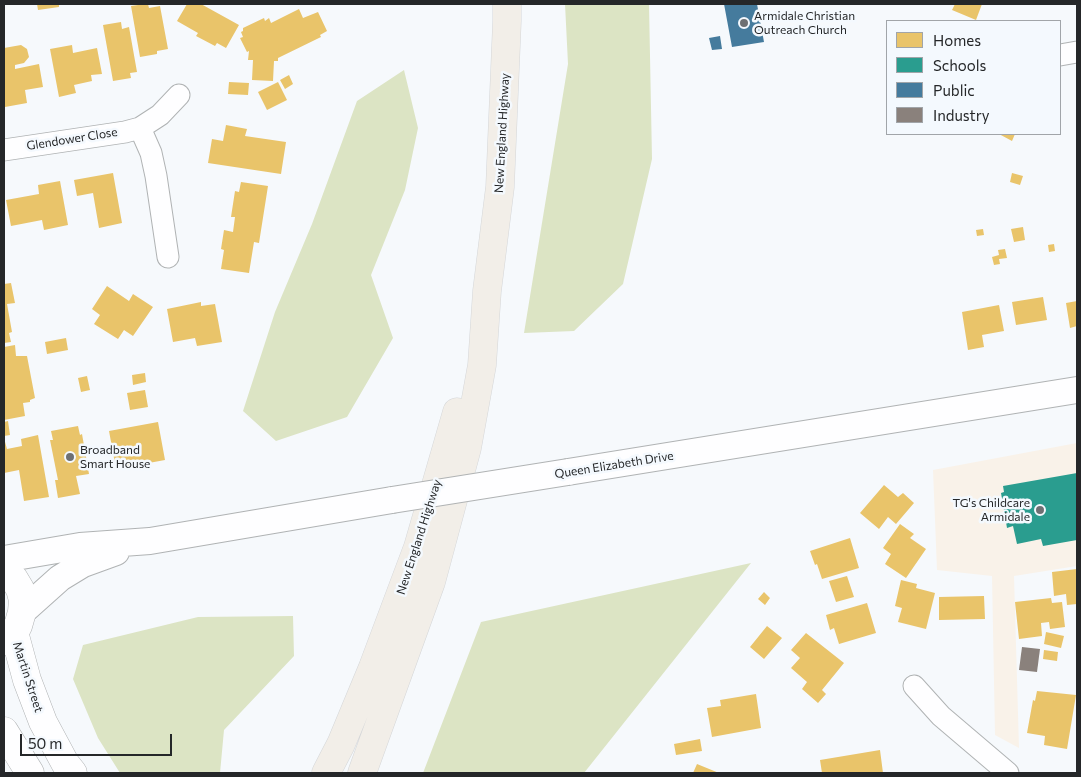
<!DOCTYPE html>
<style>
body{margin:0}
#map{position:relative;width:1081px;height:777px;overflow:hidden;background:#f6f9fc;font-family:Commissioner,sans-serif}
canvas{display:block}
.frame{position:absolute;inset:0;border:5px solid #252729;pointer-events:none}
.legend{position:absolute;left:886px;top:20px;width:175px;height:115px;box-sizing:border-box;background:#f4f9fe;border:1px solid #a1a5a9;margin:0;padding:6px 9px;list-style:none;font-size:15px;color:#252729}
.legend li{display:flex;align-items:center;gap:10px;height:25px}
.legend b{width:25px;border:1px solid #a1a5a9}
.scale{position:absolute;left:20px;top:734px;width:152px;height:22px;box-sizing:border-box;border:2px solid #252729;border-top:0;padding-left:6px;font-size:15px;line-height:18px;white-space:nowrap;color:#252729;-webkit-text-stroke:4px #f4f9fe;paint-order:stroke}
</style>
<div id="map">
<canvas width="1081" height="777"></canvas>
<div class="frame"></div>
<ul class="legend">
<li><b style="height:14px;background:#e9c46a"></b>Homes</li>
<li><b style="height:14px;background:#2a9d8f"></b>Schools</li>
<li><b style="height:14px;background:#457b9d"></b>Public</li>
<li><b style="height:14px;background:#8a817c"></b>Industry</li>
</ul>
<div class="scale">50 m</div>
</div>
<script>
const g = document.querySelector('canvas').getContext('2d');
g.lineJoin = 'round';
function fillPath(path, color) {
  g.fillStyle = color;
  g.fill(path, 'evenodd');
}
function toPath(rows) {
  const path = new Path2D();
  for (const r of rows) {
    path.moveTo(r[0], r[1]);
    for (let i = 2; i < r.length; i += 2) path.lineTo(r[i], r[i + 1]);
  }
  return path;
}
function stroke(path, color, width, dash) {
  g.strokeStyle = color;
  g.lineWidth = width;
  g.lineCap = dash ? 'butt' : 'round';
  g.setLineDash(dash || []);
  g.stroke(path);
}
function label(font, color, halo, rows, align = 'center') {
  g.font = font + ' Commissioner,sans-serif';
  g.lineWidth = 5;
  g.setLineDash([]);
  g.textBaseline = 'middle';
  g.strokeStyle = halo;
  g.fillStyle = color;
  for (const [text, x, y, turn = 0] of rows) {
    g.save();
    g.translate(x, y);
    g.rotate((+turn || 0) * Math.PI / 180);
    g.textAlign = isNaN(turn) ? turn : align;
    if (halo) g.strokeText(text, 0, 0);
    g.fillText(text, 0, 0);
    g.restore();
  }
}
const commercial = toPath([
 [1077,443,1077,566,1014,576,1019,748,995,735,992,576,937,570,933,470]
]);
const green = toPath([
 [565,4,649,4,652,159,623,284,574,331,524,333,568,64],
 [404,70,418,128,405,190,371,275,393,338,347,417,276,441,243,411,275,312,312,224,357,101],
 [751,563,584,773,423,773,481,622],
 [293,616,294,656,224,730,220,773,120,773,98,738,73,679,83,645,198,617]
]);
const homes = toPath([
 [37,4,59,4,59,7,38,10],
 [145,4,148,4,149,8,160,6,168,49,157,51,157,54,140,57,131,6],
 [187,4,201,4,239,25,226,48,217,43,215,46,196,36,198,33,177,21],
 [955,4,982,4,976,20,952,10],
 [299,9,303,18,318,12,327,31,320,35,321,37,278,58,278,61,274,61,273,81,252,80,253,60,248,60,249,51,247,52,240,38,243,37,241,32,243,31,243,28,264,18,265,21,269,18,271,23],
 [121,22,122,29,129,27,137,72,130,73,131,78,113,81,103,25],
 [21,45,27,49,29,57,24,63,15,65,15,69,39,64,43,87,25,90,27,103,5,107,4,102,4,48],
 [72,45,73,53,97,48,102,74,91,75,92,81,74,85,76,93,59,97,50,49],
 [289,75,293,84,285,89,280,80],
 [229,82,249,83,248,95,228,94],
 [278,82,287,100,267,110,258,92],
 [226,125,247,129,245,136,286,142,281,174,208,163,212,139,223,141],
 [999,134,1015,134,1012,141],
 [113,173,122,223,99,228,93,193,77,196,74,180],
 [1012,173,1023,176,1020,185,1010,182],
 [60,181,68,225,44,230,42,220,11,226,6,200,39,194,38,185],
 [241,182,268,186,259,243,254,242,249,273,221,269,224,250,221,249,224,230,233,232,235,217,231,217,235,191,239,192],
 [1023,227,1025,240,1014,242,1011,229],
 [983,229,984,235,977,236,976,230],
 [1054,244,1055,251,1049,252,1048,245],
 [1005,249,1007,258,999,259,1000,264,994,265,992,257,999,255,998,250],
 [11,283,15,303,7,304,12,332,9,333,11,342,4,343,4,284],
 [107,286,129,301,133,294,153,307,133,336,124,330,118,339,94,324,100,315,92,309],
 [1043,297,1047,320,1016,325,1012,302],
 [1077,301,1077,326,1070,328,1066,303],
 [201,302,201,306,215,304,222,342,197,346,195,338,173,342,167,309],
 [999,305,1004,331,982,335,984,347,968,350,962,312],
 [66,338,68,350,47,354,45,342],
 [15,345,16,356,27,356,35,398,30,400,30,402,23,403,25,416,4,420,4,347],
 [145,373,146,382,133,385,132,375],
 [87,376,90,390,81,392,78,378],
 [145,390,148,407,130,410,127,393],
 [8,421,10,435,4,436,4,422],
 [158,422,165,460,116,469,109,431],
 [78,426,80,435,82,434,89,474,76,476,80,494,58,498,55,480,58,480,50,440,53,440,51,431],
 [38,435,49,497,24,501,19,470,4,473,4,438,7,449,22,446,21,439],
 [884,485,898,497,903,493,914,503,896,524,888,517,879,529,860,513],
 [900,524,914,534,910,538,926,549,906,578,885,564,891,554,883,548],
 [850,538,859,568,822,579,817,564,815,565,810,551],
 [1077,569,1077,604,1067,605,1066,594,1054,596,1052,572],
 [847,576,854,597,836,602,829,581],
 [901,580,917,584,916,588,935,593,926,629,898,622,902,608,895,606],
 [764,592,770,598,765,605,758,599],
 [984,596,985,619,939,620,939,597],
 [1051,598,1052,603,1062,602,1065,627,1050,629,1049,622,1041,623,1042,636,1019,639,1015,602],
 [867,603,876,633,839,644,834,628,830,630,826,615],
 [767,626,782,638,764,659,750,647],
 [1046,632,1064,636,1061,648,1044,644],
 [806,633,844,663,822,690,826,694,818,703,802,689,807,682,791,668,800,658,791,650],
 [1044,650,1058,652,1057,661,1043,659],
 [1037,691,1076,695,1067,749,1044,745,1045,736,1027,733,1033,700,1035,701],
 [756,694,761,728,712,737,707,708,721,706,720,700],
 [700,739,702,751,676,755,674,744],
 [880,750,883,773,822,773,820,760],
 [697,764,719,773,693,773]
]);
const schools = toPath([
 [1077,473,1077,540,1043,546,1041,539,1017,544,1013,526,1007,528,1001,493,1004,492,1003,486]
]);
const public = toPath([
 [724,4,757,4,764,42,732,47],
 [720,36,722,49,712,50,709,38]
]);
const industry = toPath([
 [1022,647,1040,649,1037,672,1019,670]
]);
const minor = toPath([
 [1060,55,1077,52],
 [140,128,151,153,156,176,168,257],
 [4,150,125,132,140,128,160,115,179,95],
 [914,686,941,716,1008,773]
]);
const tertiary = toPath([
 [568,472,1077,390],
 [4,559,80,546,150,541,392,500],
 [22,612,60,578,83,564,116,552]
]);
const secondary = toPath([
 [4,570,14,579,20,589,23,600,22,612,18,626,4,641],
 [14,632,27,680,43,722,65,763,73,773],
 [4,731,30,773]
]);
const trunk = toPath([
 [326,773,341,744,373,667,418,547,457,412],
 [362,773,431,582,467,448,482,365,487,291,500,187,507,21,507,4]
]);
const tertiaryBridge = toPath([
 [392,500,568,472]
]);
const markers = [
 [744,23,5,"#6e7073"],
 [70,457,5,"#6e7073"],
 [1040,510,5,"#6e7073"]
];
const poiNames = [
 ["Armidale Christian",754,16],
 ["Outreach Church",754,30],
 ["Broadband",80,450],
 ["Smart House",80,464],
 ["TG's Childcare",1030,503,"right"],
 ["Armidale",1030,517,"right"]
];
const streetNames = [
 ["New England Highway",502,133,-87],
 ["Glendower Close",72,139,-9],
 ["Queen Elizabeth Drive",614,465,-9],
 ["New England Highway",419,537,-72],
 ["Martin Street",28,677,72]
];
fillPath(commercial, '#f9f2e9');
fillPath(green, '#dce4c4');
fillPath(homes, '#e9c46a');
fillPath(schools, '#2a9d8f');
fillPath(public, '#457b9d');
fillPath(industry, '#8a817c');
stroke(minor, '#b0b3b4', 23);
stroke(tertiary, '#b0b3b4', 28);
stroke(secondary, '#b0b3b4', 29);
stroke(trunk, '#d4d6d8', 29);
stroke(minor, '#fefeff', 21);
stroke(tertiary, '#fefeff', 26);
stroke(secondary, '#fefeff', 28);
stroke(trunk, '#f2eee8', 28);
stroke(tertiaryBridge, '#b0b3b4', 28, []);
stroke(tertiaryBridge, '#fefeff', 26);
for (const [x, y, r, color] of markers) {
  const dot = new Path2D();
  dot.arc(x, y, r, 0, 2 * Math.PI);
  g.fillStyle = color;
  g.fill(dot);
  stroke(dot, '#f4f9fe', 2);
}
label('12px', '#252729', '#f4f9fe', poiNames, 'left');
label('12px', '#252729', '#f4f9fe', streetNames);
</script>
